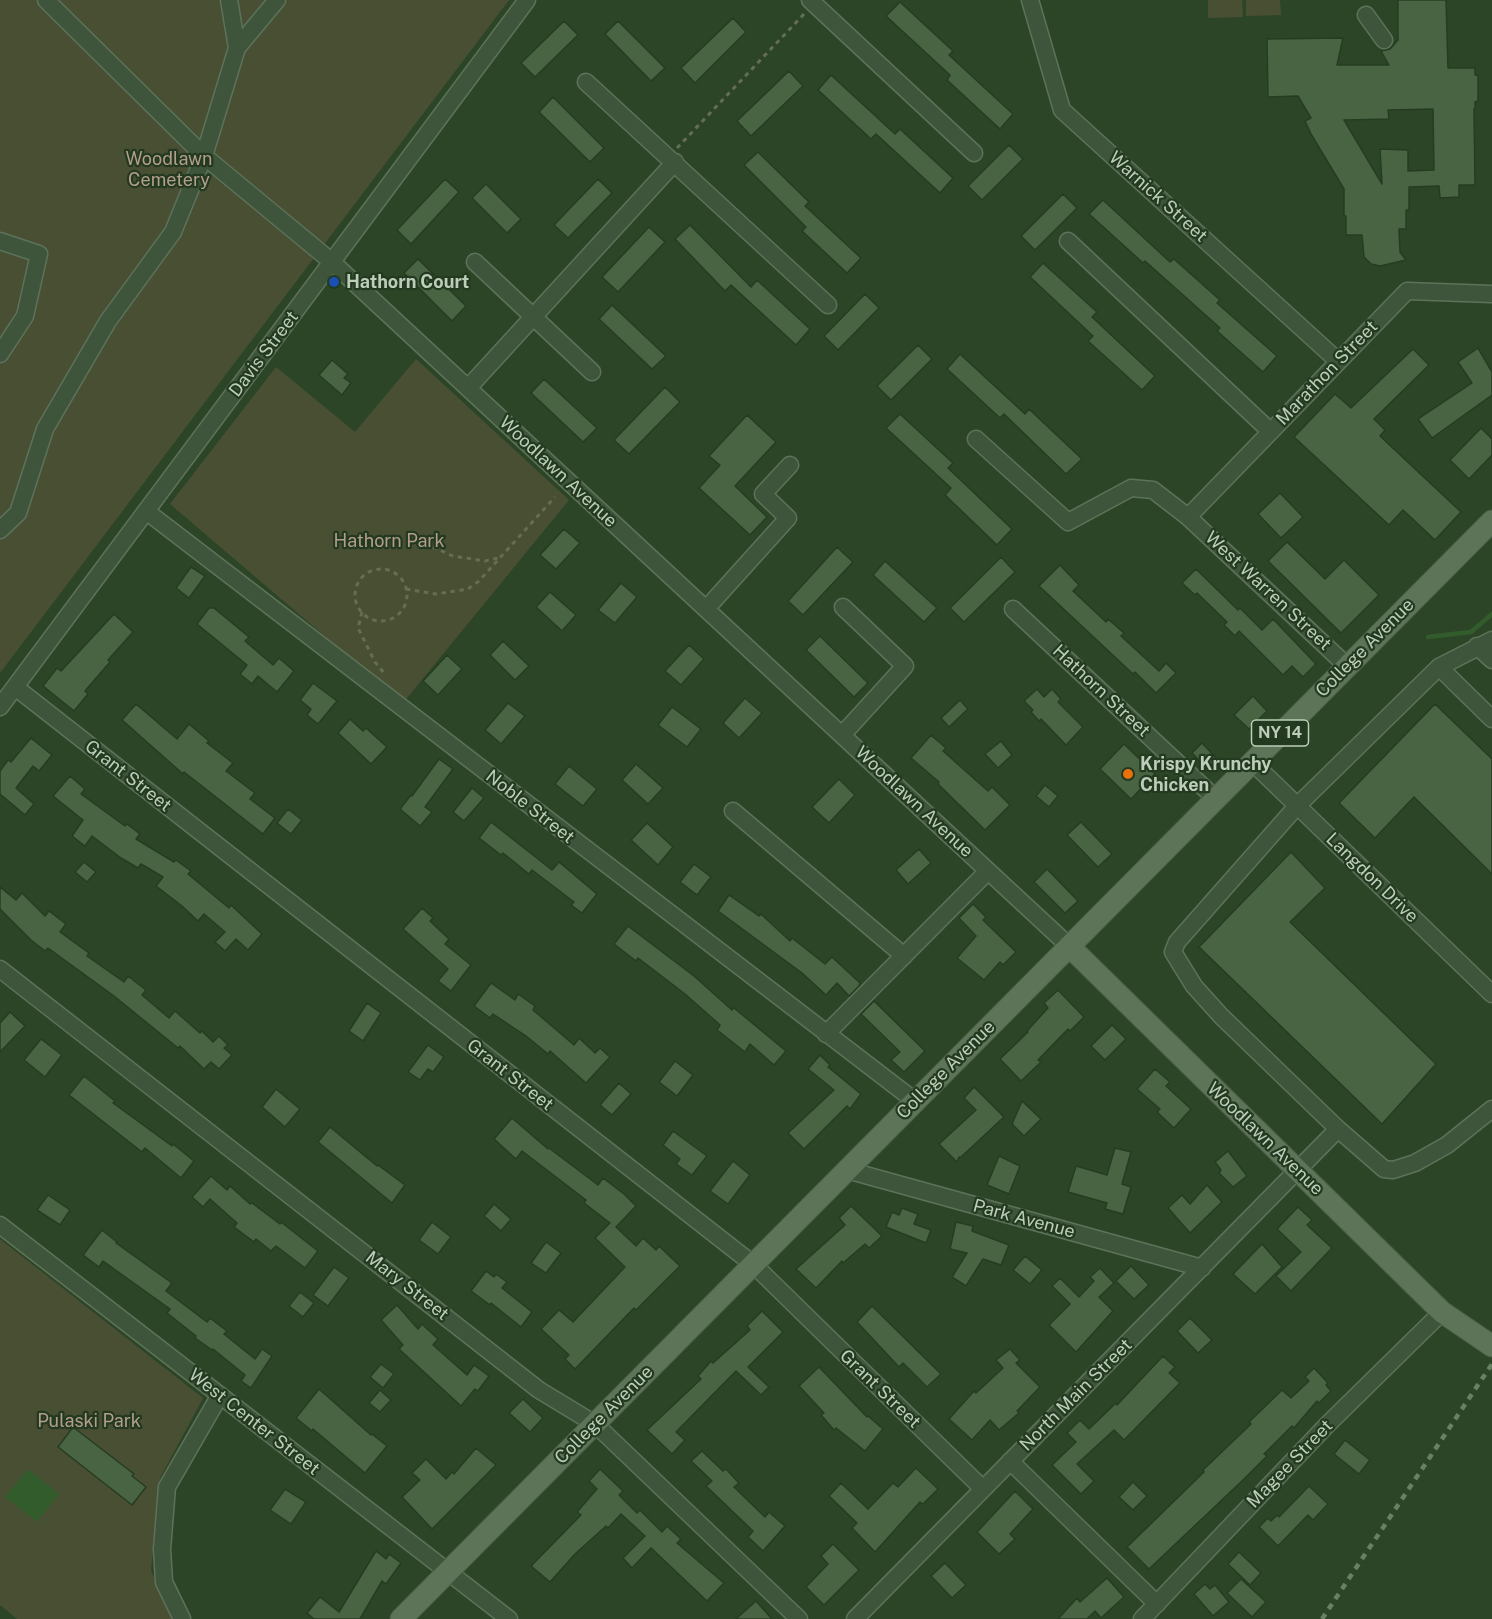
<!DOCTYPE html>
<style>
body{margin:0}
canvas{display:block;background:#2c4526}
</style>
<canvas width="1492" height="1619"></canvas>
<script>
const g = document.querySelector('canvas').getContext('2d');
g.lineJoin = 'round';
function fillPath(path, color) {
  g.fillStyle = color;
  g.fill(path, 'evenodd');
}
function toPath(rows) {
  const path = new Path2D();
  for (const r of rows) {
    if (r.length === 3) {
      path.moveTo(r[0] + r[2], r[1]);
      path.arc(r[0], r[1], r[2], 0, 2 * Math.PI);
      continue;
    }
    path.moveTo(r[0], r[1]);
    for (let i = 2; i < r.length; i += 2) path.lineTo(r[i], r[i + 1]);
  }
  return path;
}
function stroke(path, color, width, dash) {
  g.strokeStyle = color;
  g.lineWidth = width;
  g.lineCap = dash ? 'butt' : 'round';
  g.setLineDash(dash || []);
  g.stroke(path);
}
function label(font, color, halo, rows, align = 'center') {
  g.font = font + ' "Public Sans",sans-serif';
  g.lineWidth = 4.5;
  g.setLineDash([]);
  g.textBaseline = 'middle';
  g.strokeStyle = halo;
  g.fillStyle = color;
  for (const [text, x, y, turn = 0] of rows) {
    g.save();
    g.translate(x, y);
    g.rotate((+turn || 0) * Math.PI / 180);
    g.textAlign = isNaN(turn) ? turn : align;
    if (halo) g.strokeText(text, 0, 0);
    g.fillText(text, 0, 0);
    g.restore();
  }
}
const green = toPath([
 [0,0,509,0,0,673],
 [1208,0,1242,0,1243,17,1208,18],
 [1246,0,1280,0,1281,15,1246,16],
 [416,359,569,500,403,703,170,504,276,367,355,432],
 [0,1239,203,1398,160,1478,151,1571,174,1619,17,1619,0,1605]
]);
const water = toPath([
 [28,1469,59,1494,37,1522,5,1497]
]);
const stream = toPath([
 [1428,637,1471,632,1492,614]
]);
const building = toPath([
 [1398,0,1446,0,1448,68,1475,68,1475,75,1478,75,1478,101,1475,102,1475,108,1474,109,1475,185,1459,185,1459,197,1440,198,1439,186,1409,187,1409,210,1406,210,1406,229,1399,229,1400,252,1406,260,1380,266,1371,264,1364,257,1362,235,1346,235,1346,216,1344,216,1344,189,1311,134,1305,121,1311,118,1298,96,1268,97,1267,39,1343,38,1337,65,1389,65,1381,51,1390,49,1398,40,1398,0],
 [1433,109,1434,170,1408,171,1408,150,1380,149,1382,184,1344,120,1389,119,1388,110,1433,109],
 [900,2,953,51,949,55,1013,114,1000,129,947,80,950,75,886,16,900,2],
 [733,18,746,32,695,83,681,68,733,18],
 [564,21,578,35,535,77,521,63,564,21],
 [618,21,665,68,651,81,605,34,618,21],
 [789,71,803,86,751,136,737,121,789,71],
 [831,75,895,134,900,129,953,178,940,193,876,134,871,139,818,90,831,75],
 [553,97,604,148,590,162,539,112,553,97],
 [1009,145,1023,159,982,200,968,186,1009,145],
 [758,152,809,202,805,206,861,258,847,273,802,231,806,227,744,165,758,152],
 [445,179,459,192,411,244,397,230,445,179],
 [598,179,612,193,568,238,554,225,598,179],
 [486,184,521,219,507,233,472,198,486,184],
 [1063,194,1077,208,1035,250,1021,236,1063,194],
 [1103,200,1170,262,1174,259,1220,300,1217,303,1277,356,1263,372,1217,331,1220,328,1145,261,1143,263,1089,214,1103,200],
 [690,225,751,287,757,280,810,329,796,345,731,285,725,291,675,239,690,225],
 [649,227,665,242,618,292,602,277,649,227],
 [418,259,466,306,452,321,404,273,418,259],
 [1043,263,1097,312,1092,317,1155,376,1142,390,1088,341,1093,336,1030,277,1043,263],
 [865,294,879,308,838,350,824,336,865,294],
 [612,305,666,356,652,369,599,319,612,305],
 [918,345,932,359,891,400,877,386,918,345],
 [1478,348,1492,372,1492,395,1432,438,1418,419,1472,383,1458,362,1478,348],
 [1413,349,1429,365,1374,419,1385,430,1380,436,1461,512,1435,540,1403,510,1389,525,1294,437,1335,394,1351,408,1413,349],
 [960,354,1025,414,1029,409,1082,459,1066,474,1004,414,1000,418,947,369,960,354],
 [332,360,348,374,344,378,351,383,342,395,319,375,332,360],
 [544,379,597,428,583,442,531,393,544,379],
 [665,387,680,402,629,454,614,440,665,387],
 [900,414,953,463,948,468,1012,529,997,545,945,495,951,488,886,428,900,414],
 [747,415,776,442,735,486,767,517,750,535,699,488,720,465,709,456,747,415],
 [1481,428,1492,439,1492,455,1469,479,1450,460,1481,428],
 [1280,493,1303,517,1281,538,1258,514,1280,493],
 [564,529,580,543,556,569,540,555,564,529],
 [1287,542,1325,579,1344,560,1379,595,1341,633,1268,561,1287,542],
 [837,547,853,562,803,615,788,601,837,547],
 [1001,557,1015,572,964,622,950,608,1001,557],
 [885,561,937,608,924,622,873,575,885,561],
 [1060,565,1079,585,1073,591,1106,622,1108,619,1124,633,1121,636,1159,671,1166,663,1176,673,1156,693,1135,672,1133,674,1039,586,1060,565],
 [191,567,205,576,189,598,176,588,191,567],
 [1196,569,1238,610,1240,608,1262,630,1273,619,1316,664,1303,677,1292,666,1283,675,1239,631,1235,636,1224,625,1227,622,1197,593,1195,595,1182,583,1196,569],
 [621,583,637,597,615,623,598,610,621,583],
 [550,592,576,615,562,631,536,607,550,592],
 [209,608,214,608,249,637,245,641,273,665,279,658,294,671,277,692,258,676,252,684,240,674,247,665,197,624,209,608],
 [114,614,133,632,108,660,110,662,85,691,88,694,74,711,43,686,57,668,61,671,114,614],
 [820,636,868,683,854,697,806,650,820,636],
 [503,641,529,666,515,680,490,655,503,641],
 [689,645,704,659,681,685,665,671,689,645],
 [447,655,462,669,438,695,423,681,447,655],
 [313,683,337,701,318,724,307,715,311,709,300,700,313,683],
 [1037,689,1044,697,1052,689,1061,699,1058,702,1083,727,1066,745,1041,719,1039,721,1031,712,1033,710,1024,701,1037,689],
 [1253,696,1267,711,1249,729,1234,715,1253,696],
 [745,698,762,713,739,738,723,723,745,698],
 [960,700,968,709,949,727,941,718,960,700],
 [508,703,525,716,501,744,485,730,508,703],
 [136,704,177,739,189,724,209,741,207,743,233,763,226,771,255,793,250,799,275,818,263,834,184,772,183,774,122,720,136,704],
 [1435,704,1492,759,1492,874,1414,797,1375,838,1339,803,1435,704],
 [672,707,701,729,687,747,658,725,672,707],
 [350,719,363,731,366,728,387,747,371,764,338,733,350,719],
 [931,735,946,748,943,751,988,791,992,787,1010,805,985,830,938,784,939,782,911,758,931,735],
 [31,738,52,755,39,771,33,766,16,788,34,804,25,815,0,794,0,771,8,760,11,762,31,738],
 [1001,741,1012,755,998,768,985,754,1001,741],
 [1202,743,1219,761,1209,771,1192,753,1202,743],
 [1124,744,1155,774,1131,799,1100,769,1124,744],
 [439,759,453,769,425,807,432,812,420,826,400,809,411,795,412,796,439,759],
 [636,764,663,788,648,804,622,780,636,764],
 [569,766,597,789,583,806,555,784,569,766],
 [70,776,85,789,81,794,125,826,127,824,140,834,136,839,174,862,176,860,191,871,188,874,229,908,231,905,262,934,248,950,236,939,225,951,215,942,225,932,204,914,198,921,182,906,156,886,163,877,141,864,138,868,121,858,92,836,85,846,72,836,83,820,53,796,70,776],
 [839,779,855,795,829,823,812,807,839,779],
 [1045,785,1058,796,1049,807,1036,796,1045,785],
 [472,788,484,798,464,821,453,812,472,788],
 [288,809,302,820,291,834,277,823,288,809],
 [491,822,552,870,559,862,597,894,582,913,571,905,574,902,532,870,529,874,503,853,501,855,479,838,491,822],
 [1081,822,1112,854,1098,867,1067,835,1081,822],
 [647,823,673,847,658,865,631,840,647,823],
 [919,849,931,863,908,884,896,870,919,849],
 [1291,852,1325,888,1290,922,1436,1064,1382,1124,1199,947,1291,852],
 [84,862,96,872,87,882,75,872,84,862],
 [694,864,711,877,697,895,680,882,694,864],
 [1047,869,1078,901,1065,913,1034,882,1047,869],
 [0,887,16,900,22,893,45,916,49,911,66,924,60,932,89,953,87,956,124,982,128,976,146,990,142,995,169,1018,175,1011,200,1033,202,1031,213,1042,219,1036,228,1045,224,1048,232,1055,219,1069,211,1062,204,1069,180,1046,178,1048,114,996,48,948,45,951,31,940,0,909,0,887],
 [729,895,759,916,761,914,790,941,792,938,825,964,832,957,860,983,859,986,849,996,837,983,826,995,802,973,718,911,729,895],
 [973,904,986,917,983,920,1016,952,1003,965,1000,962,984,980,957,958,976,936,959,918,973,904],
 [422,908,433,918,430,921,449,939,445,944,471,965,451,991,438,981,448,969,403,929,422,908],
 [628,926,694,976,732,1010,734,1008,786,1051,774,1065,750,1044,745,1052,717,1030,720,1025,685,994,638,958,636,961,614,944,628,926],
 [491,983,515,1000,518,994,535,1006,533,1010,574,1045,579,1038,595,1053,600,1048,610,1057,586,1083,550,1051,548,1054,526,1036,493,1014,490,1018,474,1006,491,983],
 [1058,990,1084,1017,1070,1031,1068,1029,1038,1060,1041,1062,1021,1081,1000,1059,1028,1032,1027,1031,1048,1008,1044,1003,1058,990],
 [874,1001,925,1051,904,1072,891,1060,900,1052,861,1014,874,1001],
 [367,1003,381,1013,363,1041,349,1031,367,1003],
 [10,1012,25,1026,0,1052,0,1023,10,1012],
 [1112,1025,1126,1039,1105,1060,1091,1046,1112,1025],
 [41,1039,62,1055,45,1077,24,1060,41,1039],
 [428,1045,444,1057,433,1072,428,1069,420,1080,408,1072,428,1045],
 [820,1055,830,1065,828,1067,861,1094,850,1109,847,1106,804,1149,788,1133,834,1090,808,1069,820,1055],
 [675,1061,693,1075,677,1096,659,1082,675,1061],
 [1155,1069,1170,1082,1166,1086,1191,1109,1174,1128,1157,1112,1160,1109,1137,1089,1155,1069],
 [84,1076,115,1101,113,1103,172,1146,173,1144,194,1161,181,1178,145,1148,142,1152,69,1095,84,1076],
 [619,1083,631,1094,612,1115,600,1105,619,1083],
 [974,1087,1004,1117,961,1157,959,1157,957,1162,939,1144,976,1110,964,1098,974,1087],
 [276,1089,300,1109,285,1127,262,1107,276,1089],
 [1022,1101,1041,1119,1024,1136,1012,1124,1022,1101],
 [512,1118,548,1149,549,1148,598,1185,603,1178,624,1194,636,1206,616,1227,636,1246,643,1238,656,1250,659,1246,680,1266,636,1310,634,1308,575,1369,565,1359,569,1355,541,1329,559,1310,573,1322,625,1267,595,1238,610,1223,584,1203,586,1200,522,1151,516,1159,494,1139,512,1118],
 [330,1127,377,1166,378,1165,405,1185,392,1203,318,1142,330,1127],
 [673,1131,707,1156,692,1175,676,1164,680,1159,663,1145,673,1131],
 [1115,1148,1131,1152,1122,1184,1131,1187,1123,1214,1105,1209,1107,1203,1068,1192,1076,1166,1107,1175,1115,1148],
 [1228,1151,1247,1176,1233,1187,1219,1173,1221,1170,1215,1162,1228,1151],
 [999,1156,1020,1166,1009,1194,987,1185,999,1156],
 [733,1161,750,1175,728,1204,710,1191,733,1161],
 [211,1176,227,1190,230,1186,250,1204,252,1203,280,1224,281,1222,318,1251,305,1268,276,1246,271,1251,256,1239,254,1242,234,1227,237,1223,210,1199,203,1207,192,1197,211,1176],
 [1207,1185,1222,1202,1190,1233,1168,1208,1182,1195,1190,1204,1207,1185],
 [48,1195,70,1210,60,1225,37,1210,48,1195],
 [494,1204,511,1219,501,1231,484,1216,494,1204],
 [851,1206,882,1236,869,1248,865,1244,843,1263,842,1261,816,1288,796,1269,845,1225,839,1218,851,1206],
 [1298,1207,1312,1220,1307,1225,1332,1248,1291,1291,1276,1276,1301,1252,1277,1229,1298,1207],
 [902,1208,918,1214,914,1224,931,1230,926,1243,886,1227,892,1212,899,1215,902,1208],
 [432,1222,451,1237,438,1254,419,1240,432,1222],
 [956,1222,973,1226,972,1231,1009,1245,1001,1265,983,1259,966,1286,952,1277,967,1253,950,1249,956,1222],
 [102,1230,117,1242,116,1243,172,1283,166,1291,207,1322,210,1318,227,1331,224,1334,255,1359,262,1349,272,1356,251,1388,241,1381,245,1375,213,1349,212,1350,195,1338,196,1336,167,1313,170,1309,103,1261,99,1267,83,1255,102,1230],
 [546,1242,561,1253,546,1273,531,1263,546,1242],
 [1262,1244,1282,1267,1255,1294,1233,1274,1262,1244],
 [1025,1256,1042,1270,1030,1284,1013,1270,1025,1256],
 [1131,1266,1149,1285,1134,1299,1116,1281,1131,1266],
 [334,1267,349,1278,328,1306,313,1295,334,1267],
 [1100,1268,1114,1283,1099,1297,1113,1311,1076,1352,1049,1325,1070,1304,1052,1286,1060,1278,1079,1297,1094,1281,1090,1277,1100,1268],
 [486,1271,494,1277,496,1274,507,1282,502,1288,532,1312,521,1327,491,1303,490,1305,471,1291,486,1271],
 [300,1292,314,1303,303,1317,289,1306,300,1292],
 [397,1305,418,1329,422,1324,438,1339,433,1345,467,1375,474,1365,489,1376,478,1391,475,1389,461,1406,399,1349,403,1345,381,1320,397,1305],
 [872,1306,941,1374,927,1387,903,1363,899,1367,857,1322,872,1306],
 [762,1311,783,1332,748,1367,769,1387,761,1395,736,1371,676,1432,685,1440,672,1454,647,1430,701,1379,698,1376,711,1361,713,1363,750,1330,747,1326,762,1311],
 [1190,1318,1212,1340,1198,1353,1177,1331,1190,1318],
 [1010,1349,1020,1360,1016,1363,1040,1387,1017,1411,1019,1413,999,1430,990,1420,972,1440,949,1419,974,1391,976,1393,1003,1368,996,1360,1010,1349],
 [1163,1356,1175,1367,1169,1373,1180,1383,1124,1440,1114,1430,1077,1464,1094,1481,1081,1494,1052,1465,1076,1442,1067,1433,1080,1420,1089,1429,1116,1403,1117,1405,1163,1356],
 [381,1364,394,1374,383,1388,370,1377,381,1364],
 [819,1367,867,1417,868,1416,883,1429,865,1451,836,1428,834,1430,821,1415,824,1413,799,1386,819,1367],
 [1314,1368,1328,1383,1326,1385,1331,1391,1319,1403,1317,1401,1294,1428,1292,1426,1264,1454,1267,1456,1243,1480,1149,1569,1127,1547,1204,1472,1203,1470,1251,1424,1249,1422,1282,1390,1291,1398,1309,1381,1305,1377,1314,1368],
 [319,1389,371,1435,372,1434,387,1446,365,1473,313,1429,312,1431,296,1418,319,1389],
 [380,1390,391,1400,380,1412,369,1403,380,1390],
 [523,1399,543,1418,530,1432,509,1413,523,1399],
 [73,1427,134,1474,132,1476,146,1487,132,1505,58,1447,73,1427],
 [1345,1440,1370,1460,1359,1474,1334,1454,1345,1440],
 [476,1448,496,1465,432,1529,402,1497,420,1480,412,1473,426,1459,446,1479,452,1472,454,1474,476,1448],
 [702,1451,723,1471,726,1469,739,1483,734,1487,765,1517,769,1512,785,1526,763,1551,748,1537,753,1531,706,1486,712,1481,691,1461,702,1451],
 [916,1468,938,1489,923,1504,920,1502,875,1552,852,1528,857,1523,829,1496,841,1483,868,1509,893,1483,898,1487,916,1468],
 [600,1469,623,1491,619,1495,637,1513,640,1510,662,1532,667,1526,681,1539,677,1543,724,1583,707,1601,651,1548,632,1568,623,1558,645,1536,621,1514,608,1528,606,1526,575,1554,550,1582,531,1566,581,1515,577,1512,597,1489,589,1481,600,1469],
 [1133,1482,1147,1496,1133,1510,1119,1497,1133,1482],
 [1309,1486,1328,1504,1313,1520,1308,1515,1278,1546,1259,1527,1268,1518,1271,1521,1277,1515,1279,1517,1309,1486],
 [285,1489,306,1502,291,1524,270,1510,285,1489],
 [1015,1491,1033,1509,1010,1534,1015,1539,999,1554,977,1532,1015,1491],
 [833,1544,859,1570,824,1605,806,1587,828,1564,821,1556,833,1544],
 [376,1551,386,1559,389,1554,401,1563,386,1584,382,1581,360,1619,314,1619,307,1613,320,1597,339,1612,376,1551],
 [1239,1552,1261,1573,1250,1585,1228,1564,1239,1552],
 [945,1563,966,1585,952,1598,931,1576,945,1563],
 [1107,1578,1124,1597,1101,1618,1095,1611,1087,1619,1058,1619,1077,1598,1080,1602,1107,1578],
 [1241,1579,1266,1602,1252,1617,1227,1593,1241,1579],
 [1205,1584,1210,1589,1215,1585,1229,1602,1213,1616,1194,1594,1205,1584],
 [756,1601,772,1619,736,1619,756,1601]
]);
const path = toPath([
 [677,148,805,13],
 [408,536,453,556,485,561,498,558],
 [381,595,26],
 [406,589,436,594,468,589,479,581,555,497],
 [362,612,358,628,375,662,384,673]
]);
const minor = toPath([
 [46,0,204,156,332,262,1069,946],
 [229,0,237,48],
 [810,0,974,153],
 [1030,0,1062,110,1338,361],
 [1366,15,1384,40],
 [586,82,828,305],
 [0,241,39,254,25,316,0,354],
 [1068,241,1270,431],
 [475,262,592,372],
 [468,388,675,162],
 [976,439,1068,522,1131,488,1153,490,1188,517,1347,666],
 [146,511,915,1101],
 [1188,517,1407,291,1492,294],
 [0,530,18,513,45,429,108,321,173,232,204,156,237,48,277,0],
 [706,609,788,518,763,494,790,465],
 [1013,609,1215,798],
 [1492,640,1439,667,1297,806,1177,942,1173,952,1194,986,1221,1016,1338,1129,1384,1169,1393,1170,1415,1163,1447,1145,1492,1109],
 [1477,646,1492,660],
 [1439,667,1492,719],
 [15,687,754,1265,983,1489],
 [0,707,527,0],
 [842,735,905,666,843,607],
 [1252,762,1492,994],
 [733,811,904,956],
 [0,969,539,1390,595,1424,799,1619],
 [826,1034,988,871],
 [847,1170,1202,1268],
 [0,1225,509,1619],
 [1010,1461,1157,1604],
 [182,1619,164,1582,162,1549,167,1487,220,1395],
 [855,1619,1338,1129],
 [1142,1619,1327,1425,1442,1312]
]);
const major = toPath([
 [1069,946,1442,1312,1492,1346],
 [401,1619,1492,521]
]);
const rail = toPath([
 [1322,1619,1492,1364]
]);
const markers = [
 [334,282,6,"#1a4fb4"],
 [1128,774,6,"#e8710a"]
];
const shields = [
 [1280,733,57]
];
const shieldNames = [
 ["NY 14",1280,733]
];
const parkNames = [
 ["Woodlawn",169,159],
 ["Cemetery",169,180],
 ["Hathorn Park",389,541],
 ["Pulaski Park",89,1421]
];
const streetNames = [
 ["Warnick Street",1158,197,42],
 ["Davis Street",264,354,-53],
 ["Marathon Street",1327,373,-46],
 ["Woodlawn Avenue",558,472,43],
 ["West Warren Street",1268,591,43],
 ["College Avenue",1365,648,-45],
 ["Hathorn Street",1101,691,43],
 ["Grant Street",128,776,38],
 ["Woodlawn Avenue",914,802,43],
 ["Noble Street",530,807,38],
 ["Langdon Drive",1372,878,44],
 ["College Avenue",946,1070,-45],
 ["Grant Street",510,1075,38],
 ["Woodlawn Avenue",1265,1139,44],
 ["Park Avenue",1024,1219,15],
 ["Mary Street",407,1286,38],
 ["Grant Street",880,1389,44],
 ["North Main Street",1076,1395,-45],
 ["College Avenue",604,1415,-45],
 ["West Center Street",254,1422,38],
 ["Magee Street",1290,1464,-46]
];
const poiNames = [
 ["Hathorn Court",346,282],
 ["Krispy Krunchy",1140,764],
 ["Chicken",1140,785]
];
fillPath(green, '#494f33');
fillPath(water, '#335c2c');
stroke(stream, '#335c2c', 4.5);
fillPath(building, '#496442');
stroke(building, '#263c22', 1.5);
stroke(minor, '#5d725a', 19);
stroke(major, '#495e45', 23);
stroke(path, '#636e53', 3, [4.5, 4.5]);
stroke(minor, '#3f553b', 16);
stroke(major, '#5e7459', 21);
stroke(rail, '#678163', 4.5, [6, 6]);
for (const [x, y, r, color] of markers) {
  const dot = new Path2D();
  dot.arc(x, y, r, 0, 2 * Math.PI);
  g.fillStyle = color;
  g.fill(dot);
  stroke(dot, '#243a20', 2);
}
for (const [x, y, w] of shields) {
  const box = new Path2D();
  box.roundRect(x - w / 2, y - 13, w, 26, 4.5);
  g.fillStyle = '#243a20';
  g.fill(box);
  stroke(box, '#bcceb9', 1.5);
}
label('bold 16px', '#bcceb9', null, shieldNames);
label('18px', '#b39e8c', '#243a20', parkNames);
label('18px', '#bcceb9', '#243a20', streetNames);
label('bold 18px', '#bcceb9', '#243a20', poiNames, 'left');
</script>
